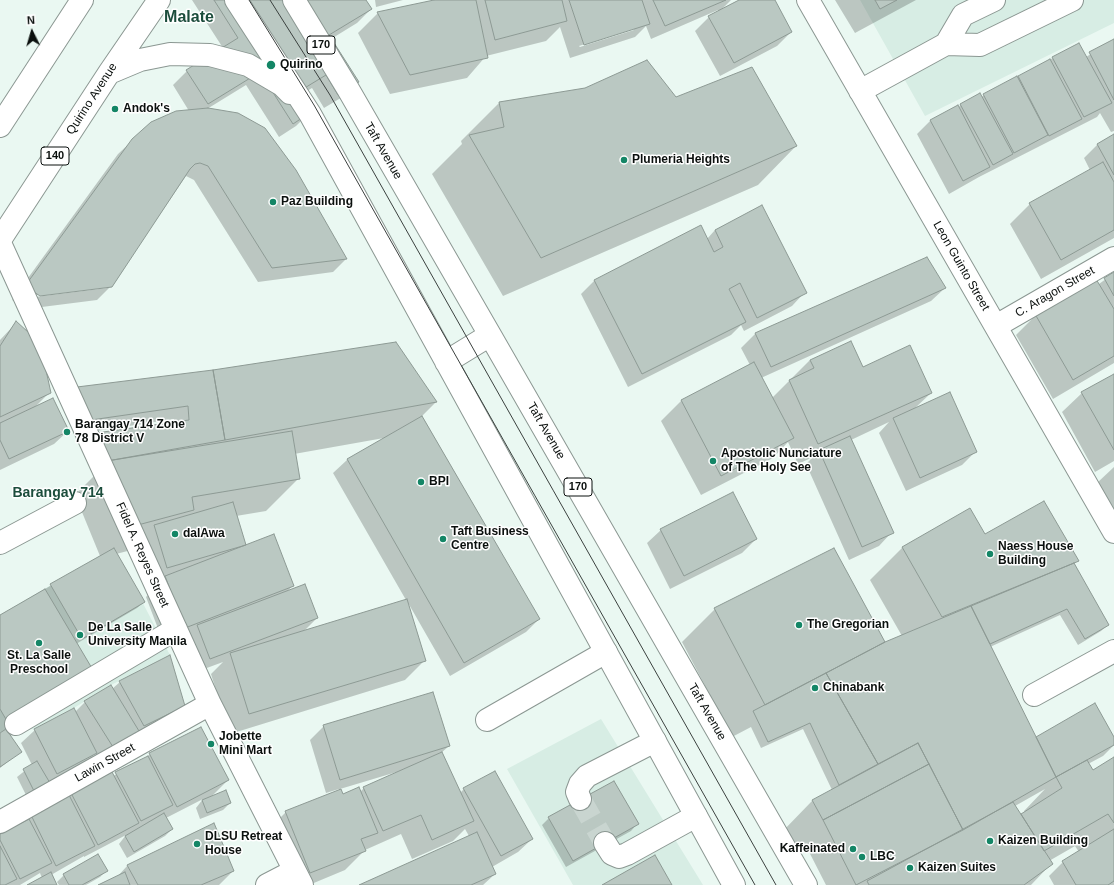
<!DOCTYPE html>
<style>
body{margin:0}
#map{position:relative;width:1114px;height:885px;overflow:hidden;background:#eaf8f2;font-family:Helvetica,sans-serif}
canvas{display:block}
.north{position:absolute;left:12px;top:12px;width:40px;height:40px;-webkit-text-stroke:3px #fff;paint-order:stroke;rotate:355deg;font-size:11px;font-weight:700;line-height:16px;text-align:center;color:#0b100e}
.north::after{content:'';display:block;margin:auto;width:14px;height:18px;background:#0b100e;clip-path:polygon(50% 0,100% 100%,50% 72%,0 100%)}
</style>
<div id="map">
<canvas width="1114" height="885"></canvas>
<div class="north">N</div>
</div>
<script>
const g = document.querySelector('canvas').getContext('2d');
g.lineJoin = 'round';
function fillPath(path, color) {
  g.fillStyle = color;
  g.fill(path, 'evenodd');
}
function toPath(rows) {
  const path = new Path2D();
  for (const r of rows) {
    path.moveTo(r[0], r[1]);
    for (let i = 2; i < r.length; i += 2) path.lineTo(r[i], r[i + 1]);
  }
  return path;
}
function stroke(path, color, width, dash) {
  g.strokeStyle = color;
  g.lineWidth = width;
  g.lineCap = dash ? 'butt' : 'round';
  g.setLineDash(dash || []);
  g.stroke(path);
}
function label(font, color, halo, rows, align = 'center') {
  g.font = font + ' Helvetica,sans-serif';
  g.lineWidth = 3;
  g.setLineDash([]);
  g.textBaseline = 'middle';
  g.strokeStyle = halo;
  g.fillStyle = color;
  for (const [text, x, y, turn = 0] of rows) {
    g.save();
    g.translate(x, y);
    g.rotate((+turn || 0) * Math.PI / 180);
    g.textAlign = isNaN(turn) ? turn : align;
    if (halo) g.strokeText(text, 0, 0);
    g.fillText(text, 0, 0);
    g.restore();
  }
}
const built = toPath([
 [860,0,1114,0,1114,23,925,116],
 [114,548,170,655,111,685,74,708,34,729,6,729,0,733,0,615],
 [601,719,703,885,573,885,507,769]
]);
const shadow = toPath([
 [192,0,365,0,371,9,357,23,331,39,344,96,324,108,312,88,299,96,310,112,296,126,279,137,246,85,207,109,346,259,333,272,258,282,194,180,186,176,111,286,97,300,26,309,12,300,118,154,133,140,189,111,173,85,187,71,223,48],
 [107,286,107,288,35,297,35,295],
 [375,0,403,0,376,7],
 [439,0,731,0,720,11,741,0,774,0,791,32,777,46,720,76,695,31,709,17,719,12,718,10,651,39,646,26,635,37,570,58,560,27,546,41,486,56,467,78,390,94,358,33,378,13],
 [634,28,634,30,580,47,579,46],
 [835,0,916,0,855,33],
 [1114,40,1114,131,1111,132,1100,113,1097,117,979,177,949,194,917,134,931,120,958,108,961,104,981,97,1053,58,1086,57],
 [676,98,796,146,758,185,503,296,432,174,462,144,461,141,499,103],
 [1114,135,1114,238,1041,279,1010,224,1030,204,1090,170,1084,158,1097,145],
 [761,207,805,292,792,306,744,331,741,325,731,335,628,387,581,294,594,281,701,227,707,239,715,230],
 [927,258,945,288,931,301,761,378,772,398,810,360,862,368,931,393,914,409,976,451,962,465,906,491,879,433,889,422,851,440,892,532,879,546,849,560,806,464,813,457,798,464,788,442,773,458,701,495,661,421,681,401,750,365,741,348,755,334],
 [1114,273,1114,363,1053,399,1016,335,1036,315,1099,284],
 [16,323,50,392,34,408,68,431,54,444,0,470,0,340],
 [396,344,436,402,422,416,539,619,526,632,450,676,407,601,424,661,405,680,230,734,211,674,223,662,196,672,184,639,165,647,146,597,164,578,143,547,116,554,144,602,137,608,76,644,72,690,5,729,21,751,0,768,0,734,2,732,0,732,0,616,100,556,75,495,94,476,83,448,175,423,174,419,77,434,64,401,213,371],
 [384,438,347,460,333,473,406,600,303,632,317,618,286,593,293,585,241,548,245,544,236,516,266,511,298,479,294,454],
 [1114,375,1114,461,1095,472,1062,412,1082,393],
 [1114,467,1114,513,1097,483],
 [969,510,985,536,1077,560,1074,564,1108,625,1101,631,1078,645,1060,615,990,647,1035,738,1114,739,1114,745,1103,756,1088,764,1092,771,1114,759,1114,885,1054,885,1049,876,1063,862,1079,852,1075,846,1049,861,1051,864,1031,885,826,885,805,844,790,852,780,834,812,801,832,790,803,729,761,748,751,727,732,737,682,642,715,609,834,549,884,643,902,636,870,580,902,548],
 [831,684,833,684,881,768,879,769],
 [1045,789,1024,811,1025,812,1020,815,1015,806],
 [661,530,756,539,742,553,670,589,647,543],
 [120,682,184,705,170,719,99,760,95,754,83,767,28,799,17,777,32,765,21,743,35,730,75,712,85,702,112,689],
 [324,726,449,746,441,753,460,793,464,789,532,839,518,852,492,867,495,874,483,885,362,885,469,836,465,829,453,841,412,859,401,834,365,850,345,870,309,885,287,885,266,832,286,812,339,790,339,789,326,793,310,740],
 [400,771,364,788,360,792,342,795,340,789],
 [201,728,228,780,211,797,230,803,223,810,200,819,196,808,203,799,166,818,172,829,165,836,127,858,119,844,126,835,84,857,84,856,51,875,56,885,29,885,42,878,40,873,20,885,0,885,0,835,72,794,113,776,145,759,150,754],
 [549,818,637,824,631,831,566,867,542,825],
 [128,865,233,871,219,885,101,885,116,878],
 [107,870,100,877,86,885,59,885,57,882,64,875]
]);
const building = toPath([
 [214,0,366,0,372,9,329,35,359,82,338,95,326,75,298,92,311,112,293,124,260,72,208,104,186,70,238,38,214,0],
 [434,0,476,0,488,58,410,75,377,12,434,0],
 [485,0,562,0,567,21,495,40,485,0],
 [569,0,642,0,650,24,584,45,569,0],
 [653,0,726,0,665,26,653,0],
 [739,0,775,0,792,32,734,63,708,16,739,0],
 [875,0,897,0,880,9,875,0],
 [1114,39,1114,100,1089,52,1114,39],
 [1079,43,1112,103,1084,117,1052,57,1079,43],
 [1050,59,1082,119,1049,136,1018,76,1050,59],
 [647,60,676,97,752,67,797,146,541,258,469,135,504,127,499,102,585,88,647,60],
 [1017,76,1048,135,1014,153,983,94,1017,76],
 [980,93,1013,154,993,165,960,104,980,93],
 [958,105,990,167,963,181,930,120,958,105],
 [208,108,238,113,265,128,296,170,347,259,272,268,208,166,200,163,195,164,190,169,112,287,40,296,25,286,132,139,151,122,176,111,208,108],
 [1114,134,1114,175,1097,144,1114,134],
 [1103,162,1114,182,1114,230,1061,260,1029,203,1103,162],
 [762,205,807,293,757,318,740,283,729,289,746,322,642,374,594,280,701,225,714,252,723,247,715,230,762,205],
 [927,257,946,288,771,367,755,333,927,257],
 [1114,272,1114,296,1104,278,1114,272],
 [1096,279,1114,309,1114,356,1073,380,1035,314,1096,279],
 [16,321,40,343,51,393,0,417,0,346,16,321],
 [851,341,863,367,910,345,932,393,818,444,789,380,814,368,810,360,851,341],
 [396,342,437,402,225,440,213,370,396,342],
 [754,362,794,438,721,476,681,400,754,362],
 [213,370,225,440,107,461,96,433,189,420,188,406,91,420,77,387,213,370],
 [1114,374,1114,450,1081,392,1114,374],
 [950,392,977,452,920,478,893,418,950,392],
 [53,398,69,431,9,459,0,440,0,423,53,398],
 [422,416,540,619,464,663,347,459,422,416],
 [292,431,300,479,192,497,194,510,134,526,107,461,292,431],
 [850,436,894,533,862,547,819,450,850,436],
 [733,492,757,539,684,576,660,529,733,492],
 [1044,501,1079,561,942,617,902,547,970,508,985,534,1044,501],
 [233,502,246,545,167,568,154,525,233,502],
 [274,534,294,586,185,628,165,576,274,534],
 [114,548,145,602,82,639,50,584,114,548],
 [834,548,885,642,765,705,714,608,834,548],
 [1074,563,1109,625,1085,639,1067,609,990,644,971,606,1074,563],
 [305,584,318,618,210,659,197,625,305,584],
 [45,589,93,670,7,721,0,709,0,615,45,589],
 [407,599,426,661,249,714,230,653,407,599],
 [971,606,1056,777,963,830,918,743,878,764,826,673,885,642,971,606],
 [170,655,185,706,144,726,119,681,170,655],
 [826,673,878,764,839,785,810,723,768,742,753,711,826,673],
 [111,685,139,731,113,747,84,701,111,685],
 [433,692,450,746,340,780,323,725,433,692],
 [1095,703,1114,737,1114,745,1056,777,1036,737,1095,703],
 [74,708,97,753,57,774,34,729,74,708],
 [201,727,229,780,177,807,149,753,201,727],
 [6,729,22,752,0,767,0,733,6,729],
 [918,743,929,764,823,820,812,800,918,743],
 [442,752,474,821,432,840,421,815,383,831,363,787,442,752],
 [148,756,173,805,141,821,115,772,148,756],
 [1114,757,1114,823,1108,814,1044,851,1021,814,1062,788,1056,777,1087,760,1093,770,1114,757],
 [37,761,50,783,35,793,23,769,37,761],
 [929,764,963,830,856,885,823,820,929,764],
 [495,771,533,839,501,856,463,788,495,771],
 [112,772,139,823,98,845,71,793,112,772],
 [614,781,639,824,573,861,548,817,614,781],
 [359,787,378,833,361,839,366,851,310,873,285,811,341,789,343,794,359,787],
 [226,790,231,803,207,813,202,800,226,790],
 [69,795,95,846,56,866,31,815,69,795],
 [1013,802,1053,864,1024,885,869,885,867,881,1013,802],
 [164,813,173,829,134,852,125,836,164,813],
 [29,819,52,863,20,879,0,840,0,834,29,819],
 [214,823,234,871,201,885,138,885,127,865,214,823],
 [1114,829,1114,881,1108,885,1076,885,1062,861,1114,829],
 [477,832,496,874,471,885,359,885,477,832],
 [0,846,17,879,5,885,0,885,0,846],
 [98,854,108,871,82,885,69,885,63,874,98,854],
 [655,855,672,885,602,885,655,855],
 [51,872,57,885,27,885,51,872],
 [125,872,130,885,98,885,125,872]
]);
const minorTunnel = toPath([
 [580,799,605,843]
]);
const minor = toPath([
 [808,0,1114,532],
 [946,44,963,15,994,0],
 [860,91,946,44,980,45,1072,0],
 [0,243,210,704,302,885],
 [996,326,1114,258],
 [0,543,75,503],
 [1034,695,1114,651],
 [487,720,606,652],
 [16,724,176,629],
 [580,799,577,792,580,784,587,776,655,741],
 [0,822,210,704],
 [605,843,612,854,619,857,627,854,696,816],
 [267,885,294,871]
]);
const major = toPath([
 [236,0,310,114,734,885],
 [294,0,348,89,490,335,806,885],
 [109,73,140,60,170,54,210,55,248,65,282,85,290,93],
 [0,126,82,0],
 [0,240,109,73,159,0],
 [446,362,490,335]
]);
const tram = toPath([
 [249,0,314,105,755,885],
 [270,0,330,95,776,885]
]);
const markers = [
 [271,65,5,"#148666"],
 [115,109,4,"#148666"],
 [624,160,4,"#148666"],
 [273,202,4,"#148666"],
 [67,432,4,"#148666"],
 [713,461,4,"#148666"],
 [421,482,4,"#148666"],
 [175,534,4,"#148666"],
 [443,539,4,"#148666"],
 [990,554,4,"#148666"],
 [799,625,4,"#148666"],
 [80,635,4,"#148666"],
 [39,643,4,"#148666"],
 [815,688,4,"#148666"],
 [211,744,4,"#148666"],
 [990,841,4,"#148666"],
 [197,844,4,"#148666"],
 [853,849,4,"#148666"],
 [862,857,4,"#148666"],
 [910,868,4,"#148666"]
];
const shields = [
 [321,45,28],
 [55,156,28],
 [578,487,28]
];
const shieldNames = [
 ["170",321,45],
 ["140",55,156],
 ["170",578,487]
];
const poiNames = [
 ["Quirino",280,65],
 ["Andok's",123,109],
 ["Plumeria Heights",632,160],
 ["Paz Building",281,202],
 ["Barangay 714 Zone",75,425],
 ["78 District V",75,439],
 ["Apostolic Nunciature",721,454],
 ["of The Holy See",721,468],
 ["BPI",429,482],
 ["Taft Business",451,532],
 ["Centre",451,546],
 ["dalAwa",183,534],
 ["Naess House",998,547],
 ["Building",998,561],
 ["The Gregorian",807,625],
 ["De La Salle",88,628],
 ["University Manila",88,642],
 ["St. La Salle",39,656,"center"],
 ["Preschool",39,670,"center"],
 ["Chinabank",823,688],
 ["Jobette",219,737],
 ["Mini Mart",219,751],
 ["DLSU Retreat",205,837],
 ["House",205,851],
 ["Kaizen Building",998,841],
 ["Kaffeinated",845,849,"right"],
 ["LBC",870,857],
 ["Kaizen Suites",918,868]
];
const streetNames = [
 ["Quirino Avenue",92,99,-57],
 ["Taft Avenue",383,151,60],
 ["Leon Guinto Street",961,266,60],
 ["C. Aragon Street",1055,292,-30],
 ["Taft Avenue",546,431,60],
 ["Fidel A. Reyes Street",142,555,66],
 ["Taft Avenue",707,712,60],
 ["Lawin Street",105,763,-29]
];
const quarterNames = [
 ["Barangay 714",58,493]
];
const districtNames = [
 ["Malate",189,18]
];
fillPath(built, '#d7ede4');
fillPath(shadow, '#0003');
fillPath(building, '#bac8c2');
stroke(building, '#8d9a94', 1);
stroke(minorTunnel, '#c9d5d0', 22, [22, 11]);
stroke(minor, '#8b9792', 24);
stroke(major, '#8b9792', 24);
stroke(minor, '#fff', 22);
stroke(major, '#fff', 22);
stroke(tram, '#3b413f', 1);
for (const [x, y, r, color] of markers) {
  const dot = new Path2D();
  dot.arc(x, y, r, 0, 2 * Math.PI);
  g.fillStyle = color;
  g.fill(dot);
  stroke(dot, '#fff', 1.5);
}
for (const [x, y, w] of shields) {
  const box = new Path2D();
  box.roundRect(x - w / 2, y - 9, w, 18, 3);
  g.fillStyle = '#fff';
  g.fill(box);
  stroke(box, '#0b100e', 1);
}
label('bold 11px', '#0b100e', null, shieldNames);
label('bold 12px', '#0b100e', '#fff', poiNames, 'left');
label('12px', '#0b100e', '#fff', streetNames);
label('bold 14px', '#1c4d3c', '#fff', quarterNames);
label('bold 16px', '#1c4d3c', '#fff', districtNames);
</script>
